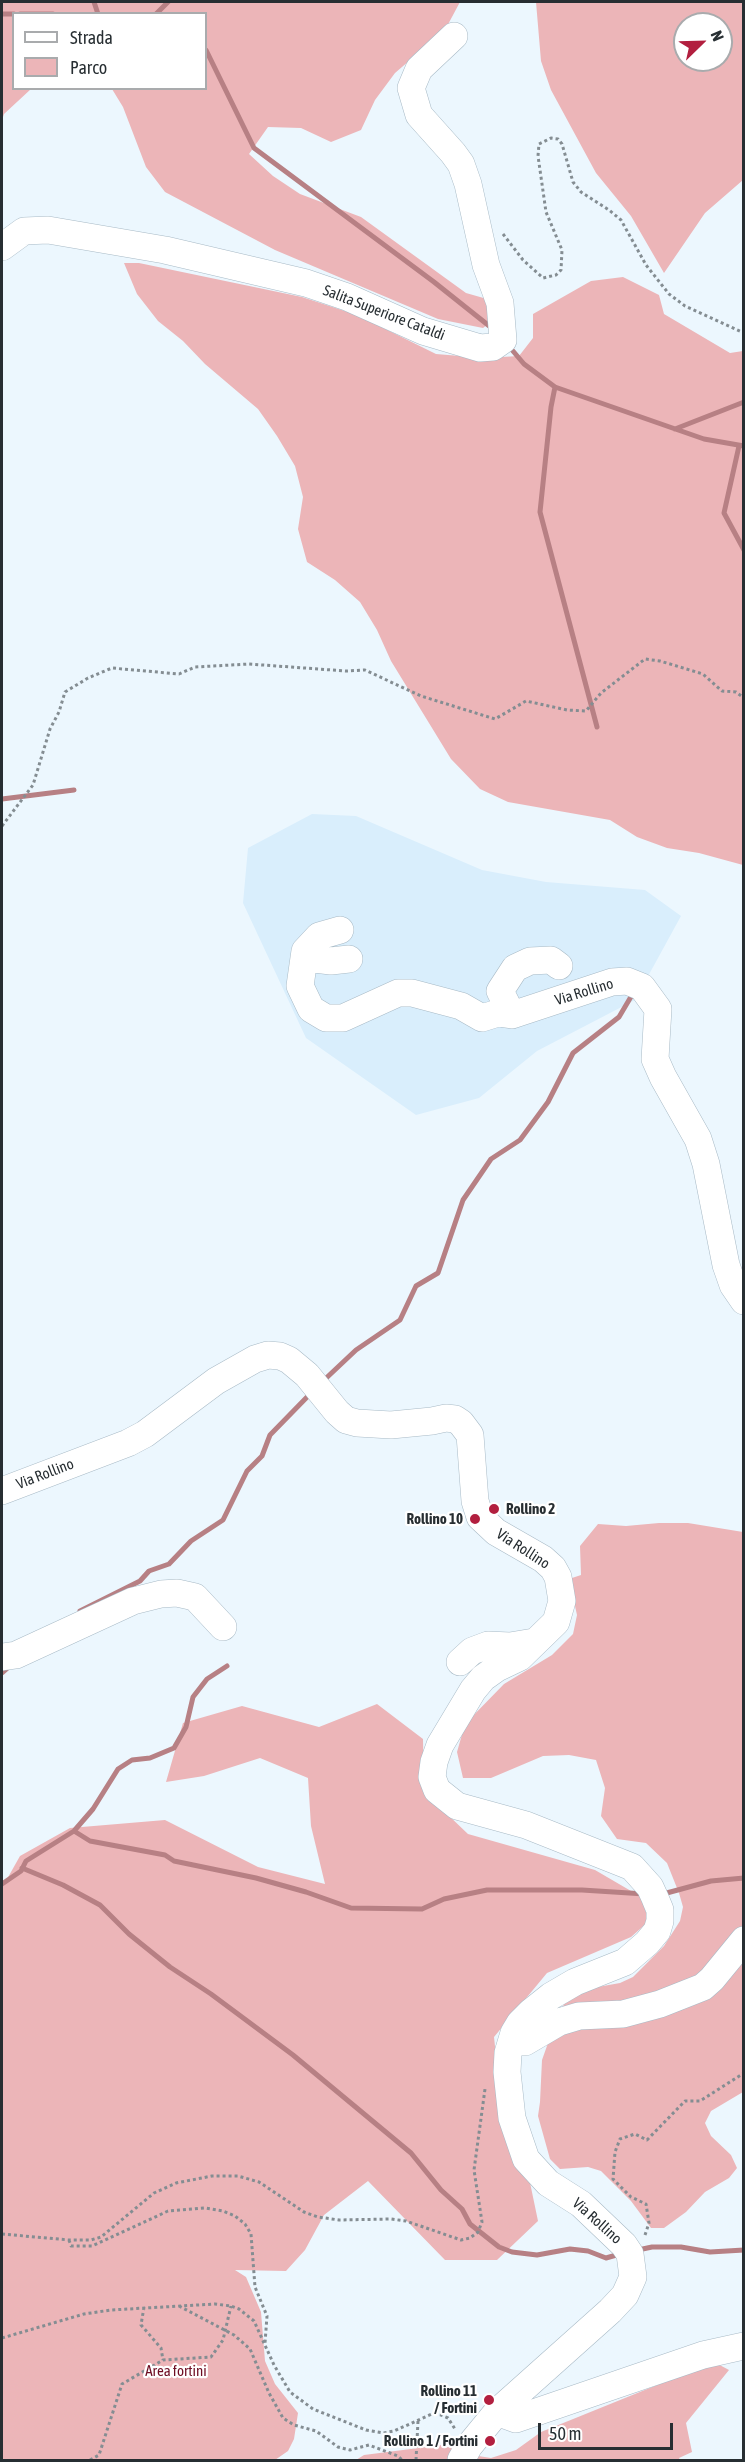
<!DOCTYPE html>
<style>
body{margin:0}
#map{position:relative;width:745px;height:2462px;overflow:hidden;background:#ecf7fe;font-family:"Asap Condensed",sans-serif}
canvas{display:block}
.frame{position:absolute;inset:0;border:3px solid #272e32;pointer-events:none}
.legend{position:absolute;left:12px;top:12px;width:195px;height:78px;box-sizing:border-box;background:#fff;border:2px solid #a9abad;margin:0;padding:8px 10px;list-style:none;font-size:18px;color:#272e32}
.legend li{display:flex;align-items:center;gap:12px;height:30px}
.legend b{width:30px;border:2px solid #a9abad}
.north{position:absolute;left:673px;top:12px;width:60px;height:60px;box-sizing:border-box;background:#fff;border:2px solid #a9abad;border-radius:50%;rotate:67deg;font-size:16px;font-weight:700;line-height:24px;text-align:center;color:#272e32}
.north::after{content:'';display:block;margin:auto;width:21px;height:27px;background:#b21f3f;clip-path:polygon(50% 0,100% 100%,50% 72%,0 100%)}
.scale{position:absolute;left:538px;top:2423px;width:135px;height:27px;box-sizing:border-box;border:3px solid #272e32;border-top:0;padding-left:8px;font-size:18px;line-height:21px;white-space:nowrap;color:#272e32;-webkit-text-stroke:4px #fff;paint-order:stroke}
</style>
<div id="map">
<canvas width="745" height="2462"></canvas>
<div class="frame"></div>
<ul class="legend">
<li><b style="height:8px;background:#fff"></b>Strada</li>
<li><b style="height:16px;background:#ecb5b8"></b>Parco</li>
</ul>
<div class="north">N</div>
<div class="scale">50 m</div>
</div>
<script>
const g = document.querySelector('canvas').getContext('2d');
g.lineJoin = 'round';
function fillPath(path, color) {
  g.fillStyle = color;
  g.fill(path, 'evenodd');
}
function toPath(rows) {
  const path = new Path2D();
  for (const r of rows) {
    path.moveTo(r[0], r[1]);
    for (let i = 2; i < r.length; i += 2) path.lineTo(r[i], r[i + 1]);
  }
  return path;
}
function stroke(path, color, width, dash) {
  g.strokeStyle = color;
  g.lineWidth = width;
  g.lineCap = dash ? 'butt' : 'round';
  g.setLineDash(dash || []);
  g.stroke(path);
}
function label(font, color, halo, rows, align = 'center') {
  g.font = font + ' "Asap Condensed",sans-serif';
  g.lineWidth = 4.5;
  g.setLineDash([]);
  g.textBaseline = 'middle';
  g.strokeStyle = halo;
  g.fillStyle = color;
  for (const [text, x, y, turn = 0] of rows) {
    g.save();
    g.translate(x, y);
    g.rotate((+turn || 0) * Math.PI / 180);
    g.textAlign = isNaN(turn) ? turn : align;
    if (halo) g.strokeText(text, 0, 0);
    g.fillText(text, 0, 0);
    g.restore();
  }
}
const built = toPath([
 [312,814,356,816,482,870,546,882,645,890,681,916,635,1000,537,1051,479,1098,416,1115,306,1038,243,903,248,848]
]);
const green = toPath([
 [2,2,460,2,445,30,395,73,375,100,361,130,331,142,301,128,268,127,249,154,273,176,300,194,361,217,466,293,494,301,495,319,483,328,438,319,275,250,165,192,146,167,123,107,112,89,206,88,206,14,14,14,14,88,31,89,4,114,2,120],
 [536,2,743,2,743,180,705,213,664,273,631,216,596,173,551,90,541,61],
 [685,24,721,24,721,60,685,60],
 [124,263,139,263,302,297,357,315,436,354,484,358,519,356,533,338,533,314,591,281,623,277,659,295,664,314,730,353,743,351,743,865,699,853,667,848,637,837,610,820,508,802,480,789,451,759,391,661,377,630,360,602,335,580,307,562,298,529,303,497,295,466,277,436,258,409,205,364,183,341,158,321,137,294],
 [659,1523,688,1523,743,1532,742,1758,744,1764,743,2092,711,2111,705,2123,711,2136,731,2155,737,2168,729,2178,705,2192,686,2212,664,2228,651,2228,631,2201,601,2171,588,2167,560,2169,550,2159,538,2116,540,2102,542,2060,559,2012,567,2000,592,1988,620,1983,633,1977,664,1946,680,1921,683,1907,679,1893,667,1863,646,1843,617,1839,601,1816,605,1788,596,1760,569,1755,543,1756,491,1778,463,1778,457,1752,465,1724,504,1684,552,1655,573,1634,577,1615,569,1579,581,1575,580,1546,598,1524,626,1526],
 [377,1704,423,1739,424,1792,468,1834,595,1870,643,1898,648,1922,631,1937,547,1973,494,2037,502,2112,528,2173,538,2221,497,2260,445,2260,368,2181,324,2215,305,2250,286,2271,235,2270,246,2277,261,2312,265,2361,275,2384,298,2413,294,2439,288,2451,275,2460,2,2460,2,1888,20,1856,70,1828,165,1820,258,1867,325,1884,311,1826,308,1778,260,1758,204,1776,166,1782,183,1723,242,1706,319,1727],
 [714,2362,729,2370,686,2423,692,2452,679,2458,680,2460,356,2460,364,2455,442,2445,472,2455,491,2458,516,2450,541,2432]
]);
const stream = toPath([
 [94,2,98,14],
 [2,14,14,14],
 [20,14,53,14],
 [156,14,168,2],
 [206,50,254,148,434,282,493,329],
 [507,344,524,364,555,387,704,439,744,446],
 [555,387,551,407,540,512,597,727],
 [675,429,744,402],
 [739,446,724,513,744,550],
 [2,799,74,790],
 [322,1382,356,1350,400,1320,416,1286,438,1273,463,1200,491,1159,520,1140,548,1102,573,1053,619,1017,632,995],
 [80,1611,140,1581,149,1571,169,1564,191,1541,223,1520,247,1471,262,1456,270,1435,311,1393],
 [2,1673,11,1665],
 [74,1831,90,1841,165,1855,174,1861,256,1878,306,1892,351,1908,422,1909,444,1899,487,1890,582,1890,645,1894],
 [22,1868,63,1885,100,1905,129,1934,170,1967,211,1994,293,2055,411,2153,441,2190,462,2209,470,2224,499,2247,512,2252,537,2255,570,2249,588,2251,606,2258,620,2254],
 [2,1884,21,1871,26,1861,74,1831,93,1809,118,1769,132,1760,150,1758,174,1748,186,1727,193,1697,207,1679,227,1666],
 [663,1894,711,1881,744,1878],
 [638,2250,652,2247,681,2247,710,2252,744,2250]
]);
const path = toPath([
 [503,234,523,260,543,278,556,275,561,270,562,250,546,212,538,156,539,144,551,138,558,139,562,144,573,182,581,192,609,210,621,220,646,265,669,294,685,306,744,333],
 [2,826,33,785,50,729,59,712,65,692,88,678,112,668,179,674,195,667,249,664,346,671,365,670,421,696,495,719,526,701,567,710,586,711,601,693,645,659,660,661,703,674,722,691,736,692,744,698],
 [2,2234,69,2240,91,2240,101,2237,154,2193,176,2183,212,2176,238,2176,259,2182,304,2212,318,2217,339,2220,391,2219,406,2221,461,2240,470,2238,478,2232,482,2222,474,2170,485,2089],
 [645,2235,649,2223,646,2204,631,2197,613,2179,615,2152,620,2139,635,2134,647,2140,685,2101,700,2101,744,2073],
 [69,2240,71,2246,92,2246,168,2211,205,2208,223,2211,235,2216,245,2224,251,2234,255,2287,267,2316,265,2343],
 [179,2306,234,2335,250,2349,269,2393,283,2418,294,2425,316,2431,338,2447,350,2450,369,2445,398,2456,402,2460],
 [144,2307,141,2325,161,2348,163,2360],
 [2,2338,84,2314,111,2310,215,2304,231,2306,239,2309,254,2321,274,2365,290,2392,313,2409,366,2430,383,2433,394,2431,432,2414,441,2415,448,2418,455,2429],
 [90,2460,99,2455,122,2384,163,2360,211,2357,223,2340,231,2306],
 [416,2460,418,2421]
]);
const minor = toPath([
 [2,247,24,231,48,230,165,250,306,283,347,297,423,331,480,348,493,347,503,340,500,303,486,265,468,184,461,164,453,153,419,115,411,88,419,69,454,36],
 [340,930,319,936,305,951,300,986,311,1009,326,1018,343,1018,398,993,412,993,461,1006,482,1018,498,1013,512,1015,612,982,627,981,642,987,658,1009,655,1059,663,1077,698,1139,706,1164,726,1265,733,1285,744,1301],
 [305,951,315,959,331,961,349,959],
 [512,1015,500,991,515,968,530,961,551,960,559,966],
 [2,1491,128,1443,145,1434,216,1381,255,1359,268,1355,280,1356,289,1360,307,1375,337,1412,346,1420,357,1423,391,1425,432,1421,446,1418,455,1419,461,1423,470,1435,475,1501,480,1517,496,1532,543,1559,553,1568,558,1577,562,1601,556,1622,520,1657,497,1668,483,1678,473,1690,440,1745,434,1762,432,1777,437,1790,457,1806,526,1825,632,1867,650,1887,655,1898,660,1910,660,1921,657,1931,647,1943,625,1962,575,1982,551,1996,531,2012,520,2023,514,2033,508,2053,507,2072,512,2118,526,2159,548,2183,581,2204,624,2245,630,2254,633,2277,625,2295,610,2311,497,2412,469,2446,461,2460],
 [2,1657,16,1655,133,1601,161,1594,177,1593,195,1597,223,1627],
 [460,1662,472,1651,488,1645,510,1646,534,1642],
 [512,2041,525,2042,559,2022,579,2016,623,2014,660,2004,703,1987,712,1979,744,1940],
 [497,2412,516,2419,703,2355,744,2346]
]);
const markers = [
 [494,1509,6,"#b21f3f"],
 [475,1519,6,"#b21f3f"],
 [489,2400,6,"#b21f3f"],
 [490,2441,6,"#b21f3f"]
];
const streetNames = [
 ["Salita Superiore Cataldi",384,313,21],
 ["Via Rollino",584,992,-17],
 ["Via Rollino",45,1474,-21],
 ["Via Rollino",523,1549,33],
 ["Via Rollino",597,2221,42]
];
const poiNames = [
 ["Rollino 2",506,1509,"left"],
 ["Rollino 10",463,1519],
 ["Rollino 11",477,2391],
 ["/ Fortini",477,2408],
 ["Rollino 1 / Fortini",478,2441]
];
const parkNames = [
 ["Area fortini",176,2371]
];
fillPath(built, '#d9eefc');
fillPath(green, '#ecb5b8');
stroke(stream, '#b78084', 5);
stroke(minor, '#a8bac6', 28);
stroke(path, '#848d92', 3, [3, 3]);
stroke(minor, '#fff', 27);
for (const [x, y, r, color] of markers) {
  const dot = new Path2D();
  dot.arc(x, y, r, 0, 2 * Math.PI);
  g.fillStyle = color;
  g.fill(dot);
  stroke(dot, '#fff', 2);
}
label('15px', '#272e32', '#fff', streetNames);
label('bold 15px', '#272e32', '#fff', poiNames, 'right');
label('15px', '#6e0d23', '#fff', parkNames);
</script>
